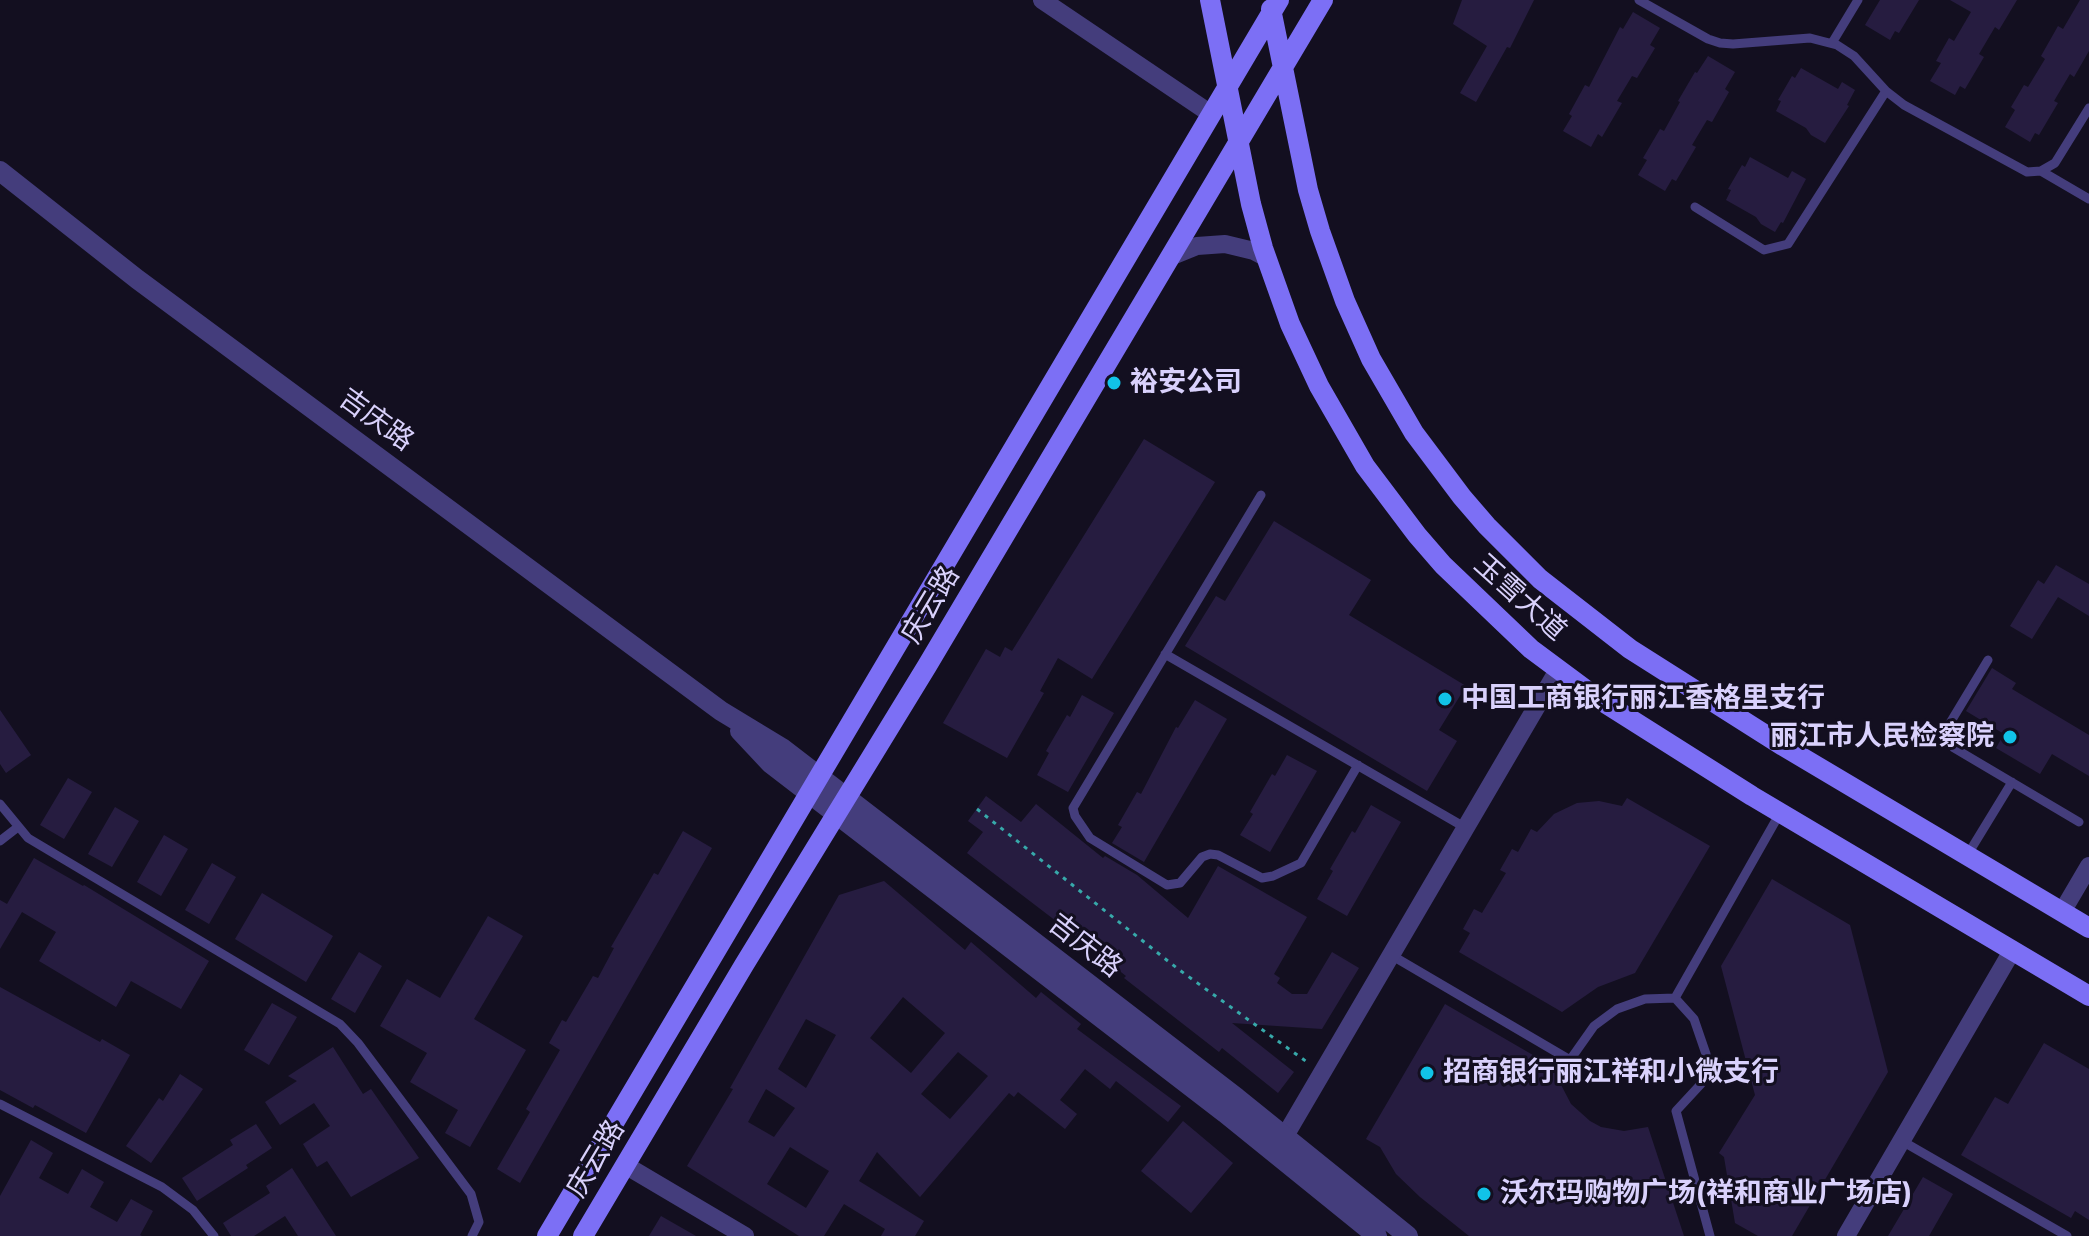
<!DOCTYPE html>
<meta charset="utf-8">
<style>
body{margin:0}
canvas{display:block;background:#130f20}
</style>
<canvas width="2089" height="1236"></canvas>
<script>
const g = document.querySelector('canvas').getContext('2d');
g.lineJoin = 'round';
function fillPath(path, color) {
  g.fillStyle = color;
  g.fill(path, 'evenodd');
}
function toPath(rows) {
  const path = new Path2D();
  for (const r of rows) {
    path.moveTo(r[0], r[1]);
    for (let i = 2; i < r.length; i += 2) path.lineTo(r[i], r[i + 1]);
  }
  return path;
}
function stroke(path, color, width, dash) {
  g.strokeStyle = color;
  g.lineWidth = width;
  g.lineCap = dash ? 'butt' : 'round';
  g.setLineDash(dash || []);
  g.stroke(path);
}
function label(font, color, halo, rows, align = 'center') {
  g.font = font + ' Montserrat,"Noto Sans SC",sans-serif';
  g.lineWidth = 6;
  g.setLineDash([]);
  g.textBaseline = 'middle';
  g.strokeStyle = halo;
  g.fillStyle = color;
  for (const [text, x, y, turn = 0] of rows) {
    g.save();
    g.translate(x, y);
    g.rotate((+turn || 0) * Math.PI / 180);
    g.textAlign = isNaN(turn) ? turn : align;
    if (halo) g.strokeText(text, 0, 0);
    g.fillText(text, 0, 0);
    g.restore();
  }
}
const building = toPath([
 [1462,0,1534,0,1510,48,1507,47,1476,102,1460,93,1487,46,1453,24],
 [1880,0,1919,0,1899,33,1895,31,1890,40,1865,25],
 [1950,0,2017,0,1999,30,1995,27,1979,54,1984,57,1965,89,1960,86,1955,95,1930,81,1941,63,1936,61,1949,38,1954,41,1971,12],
 [2080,0,2089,0,2089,51,2074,77,2070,74,2054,101,2058,103,2039,135,2035,133,2030,142,2005,127,2015,110,2011,107,2024,85,2028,87,2045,59,2041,56,2058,26,2063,29],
 [1633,12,1660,28,1650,45,1655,48,1637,78,1632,76,1617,101,1622,103,1602,137,1598,134,1591,147,1563,131,1572,116,1569,114,1585,85,1589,87,1620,27,1623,29],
 [1708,56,1735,72,1725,89,1729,92,1712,122,1707,120,1692,145,1696,147,1676,181,1672,179,1665,191,1638,175,1647,160,1643,158,1660,129,1664,131,1680,102,1678,101,1695,72,1697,73],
 [1801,68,1838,89,1842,82,1855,90,1847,105,1849,106,1825,143,1811,135,1806,128,1776,111,1781,101,1778,100,1792,76,1795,78],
 [1750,157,1788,178,1792,171,1806,179,1783,223,1781,222,1775,232,1761,224,1756,217,1726,200,1731,190,1728,189,1742,165,1745,167],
 [1144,439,1215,482,1092,679,1058,658,1040,691,1044,693,1007,758,943,723,986,649,1000,657,1005,647,1012,651],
 [1274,521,1371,580,1349,615,1466,686,1439,730,1457,741,1427,791,1185,646,1216,596,1225,601],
 [2056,565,2089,584,2089,616,2058,597,2032,639,2010,626,2038,580,2044,584],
 [1992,668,2016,683,2012,689,2089,735,2089,776,2052,754,2040,774,1996,748,2004,734,1966,711],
 [1082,695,1114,713,1068,792,1037,775,1049,753,1046,751,1067,715,1070,717],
 [1195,700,1227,719,1144,862,1112,843,1122,827,1118,825,1137,792,1141,794,1176,727,1178,728],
 [0,710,31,755,6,773,0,764],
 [1287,755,1317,771,1270,852,1240,835,1253,814,1250,812,1272,774,1275,776],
 [68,778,92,792,64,839,40,825],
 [986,796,1021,822,1036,804,1103,858,1105,856,1137,875,1188,918,1218,866,1307,917,1274,974,1280,978,1277,983,1292,994,1307,994,1332,952,1359,968,1322,1029,1232,1023,1294,1072,1278,1093,1222,1048,1219,1052,1124,978,1126,976,1073,934,967,853,983,832,968,821],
 [1627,798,1710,846,1635,973,1598,987,1562,1012,1459,952,1470,933,1463,929,1474,909,1482,913,1506,873,1500,870,1512,849,1518,852,1531,829,1537,832,1554,814,1577,803,1599,801,1622,806],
 [1371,805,1401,822,1347,916,1317,899,1333,871,1330,869,1352,831,1355,833],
 [115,807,139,821,112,867,88,854],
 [683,831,712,848,520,1183,497,1169,530,1112,526,1109,560,1050,549,1043,562,1020,566,1022,593,976,598,978,614,948,611,947,654,873,658,875],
 [164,835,188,849,161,896,137,882],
 [34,858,83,886,84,885,209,961,181,1009,131,981,116,1007,39,961,56,932,22,912,0,949,0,900,7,904],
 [212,863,236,877,209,924,185,910],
 [1772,879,1850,925,1888,1072,1792,1236,1758,1236,1735,1223,1724,1157,1719,1153,1755,1095,1721,966],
 [884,881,965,950,971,942,1036,998,1041,992,1081,1024,1077,1029,1181,1106,1168,1122,1116,1081,1110,1089,1085,1069,1060,1100,1077,1114,1065,1129,1018,1092,1014,1097,1009,1093,920,1197,877,1152,859,1181,924,1221,915,1236,881,1236,885,1229,844,1204,824,1236,799,1236,687,1166,733,1089,730,1088,839,895],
 [903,997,945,1033,911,1073,870,1038],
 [806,1019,836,1035,806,1088,778,1069],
 [958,1052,988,1076,950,1119,921,1094],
 [766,1089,795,1108,774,1137,748,1122],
 [790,1147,829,1171,806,1208,767,1184],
 [262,893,333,936,306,982,235,939],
 [488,916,523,936,474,1019,526,1050,470,1147,445,1133,458,1110,410,1082,427,1053,380,1026,407,979,440,998],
 [359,952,382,966,355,1013,331,999],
 [0,987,100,1042,102,1039,130,1055,86,1133,35,1105,33,1108,0,1090],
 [272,1003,297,1017,269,1065,244,1050],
 [1445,1004,1557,1069,1559,1081,1571,1104,1590,1121,1601,1127,1624,1131,1648,1127,1684,1236,1469,1236,1420,1197,1396,1174,1380,1147,1366,1139],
 [2044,1043,2089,1069,2089,1220,2075,1211,2071,1218,1961,1155,1995,1097,2008,1104],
 [333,1047,363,1094,371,1089,419,1158,351,1197,327,1161,317,1167,303,1144,330,1126,314,1103,280,1125,265,1102,297,1081,288,1076],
 [180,1074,203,1089,151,1163,126,1146,159,1098,163,1101],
 [1183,1121,1233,1163,1191,1213,1141,1171],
 [256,1124,272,1148,246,1165,248,1168,197,1201,182,1178,233,1145,230,1140],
 [31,1140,53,1153,39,1178,68,1194,82,1169,104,1182,90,1207,117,1222,131,1199,153,1211,140,1235,142,1236,0,1236,0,1196],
 [292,1168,336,1236,298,1236,285,1216,254,1236,231,1236,223,1223,270,1193,266,1186],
 [1923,1177,1953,1194,1929,1236,1888,1236],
 [661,1216,696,1236,649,1236]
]);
const path = toPath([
 [977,809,1178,969,1307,1062]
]);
const service = toPath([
 [1639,0,1708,39,1720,43,1733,44,1810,38,1837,45,1854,56,1886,91,1904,105,2027,172,2041,171,2055,163,2089,108],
 [1832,43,1858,0],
 [2041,171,2089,199],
 [1695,207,1764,250,1788,244,1886,91],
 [1261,495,1073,808,1075,816,1090,838,1167,885,1180,883,1202,857,1210,854,1218,855,1262,878,1273,876,1301,863,1358,765],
 [1165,654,1466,828],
 [1988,660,1950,723,1950,741,1954,748,2079,822],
 [0,804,28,838,340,1024,358,1043,471,1194,479,1222,472,1236],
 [0,841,18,827],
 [1968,854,2012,782],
 [1391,955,1570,1060,1594,1026,1617,1009,1645,999,1675,998,1694,1019,1706,1054,1707,1065,1701,1084,1676,1111,1710,1236],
 [1675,998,1780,813],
 [0,1104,162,1187,193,1210,214,1236],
 [1902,1141,2067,1236]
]);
const minor = toPath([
 [1042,0,1211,114],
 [1170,257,1197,246,1225,244,1254,251,1267,258],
 [2062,912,2089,866],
 [1285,1136,1558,670],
 [625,1165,745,1236],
 [1846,1236,2012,951]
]);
const tertiary = toPath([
 [0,171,137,279,721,711,782,748,1237,1098,1408,1236],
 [740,731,770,763,1225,1113,1377,1236]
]);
const secondary = toPath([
 [1210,0,1251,204,1263,248,1290,324,1319,386,1365,466,1417,535,1443,565,1531,649,1597,698,1752,796,2089,996],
 [1271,9,1308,190,1320,231,1345,301,1371,359,1414,433,1462,497,1487,526,1540,579,1630,649,1783,746,2089,928],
 [547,1236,1279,0],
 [583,1236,744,965,927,666,1323,0]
]);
const markers = [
 [1114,383,8,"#11c3e8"],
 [1445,699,8,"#11c3e8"],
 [2010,737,8,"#11c3e8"],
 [1427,1073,8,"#11c3e8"],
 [1484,1194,8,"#11c3e8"]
];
const poiNames = [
 ["裕安公司",1130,383],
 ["中国工商银行丽江香格里支行",1461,699],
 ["丽江市人民检察院",1994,737,"right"],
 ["招商银行丽江祥和小微支行",1443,1073],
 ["沃尔玛购物广场(祥和商业广场店)",1500,1194]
];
const streetNames = [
 ["吉庆路",376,420,36],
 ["玉雪大道",1520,598,42],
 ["庆云路",931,605,-59],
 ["吉庆路",1085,946,38],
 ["庆云路",596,1159,-59]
];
fillPath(building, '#261c40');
stroke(path, '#37a9aa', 3, [4, 6]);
stroke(service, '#443d7c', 9);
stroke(minor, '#443d7c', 18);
stroke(tertiary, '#443d7c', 20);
stroke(secondary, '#7c6ff5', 20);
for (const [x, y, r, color] of markers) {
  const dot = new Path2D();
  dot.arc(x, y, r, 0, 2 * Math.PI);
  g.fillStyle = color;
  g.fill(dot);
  stroke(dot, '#130f20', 3);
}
label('bold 28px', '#d9d1fc', '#130f20', poiNames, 'left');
label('28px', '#d9d1fc', '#130f20', streetNames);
</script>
